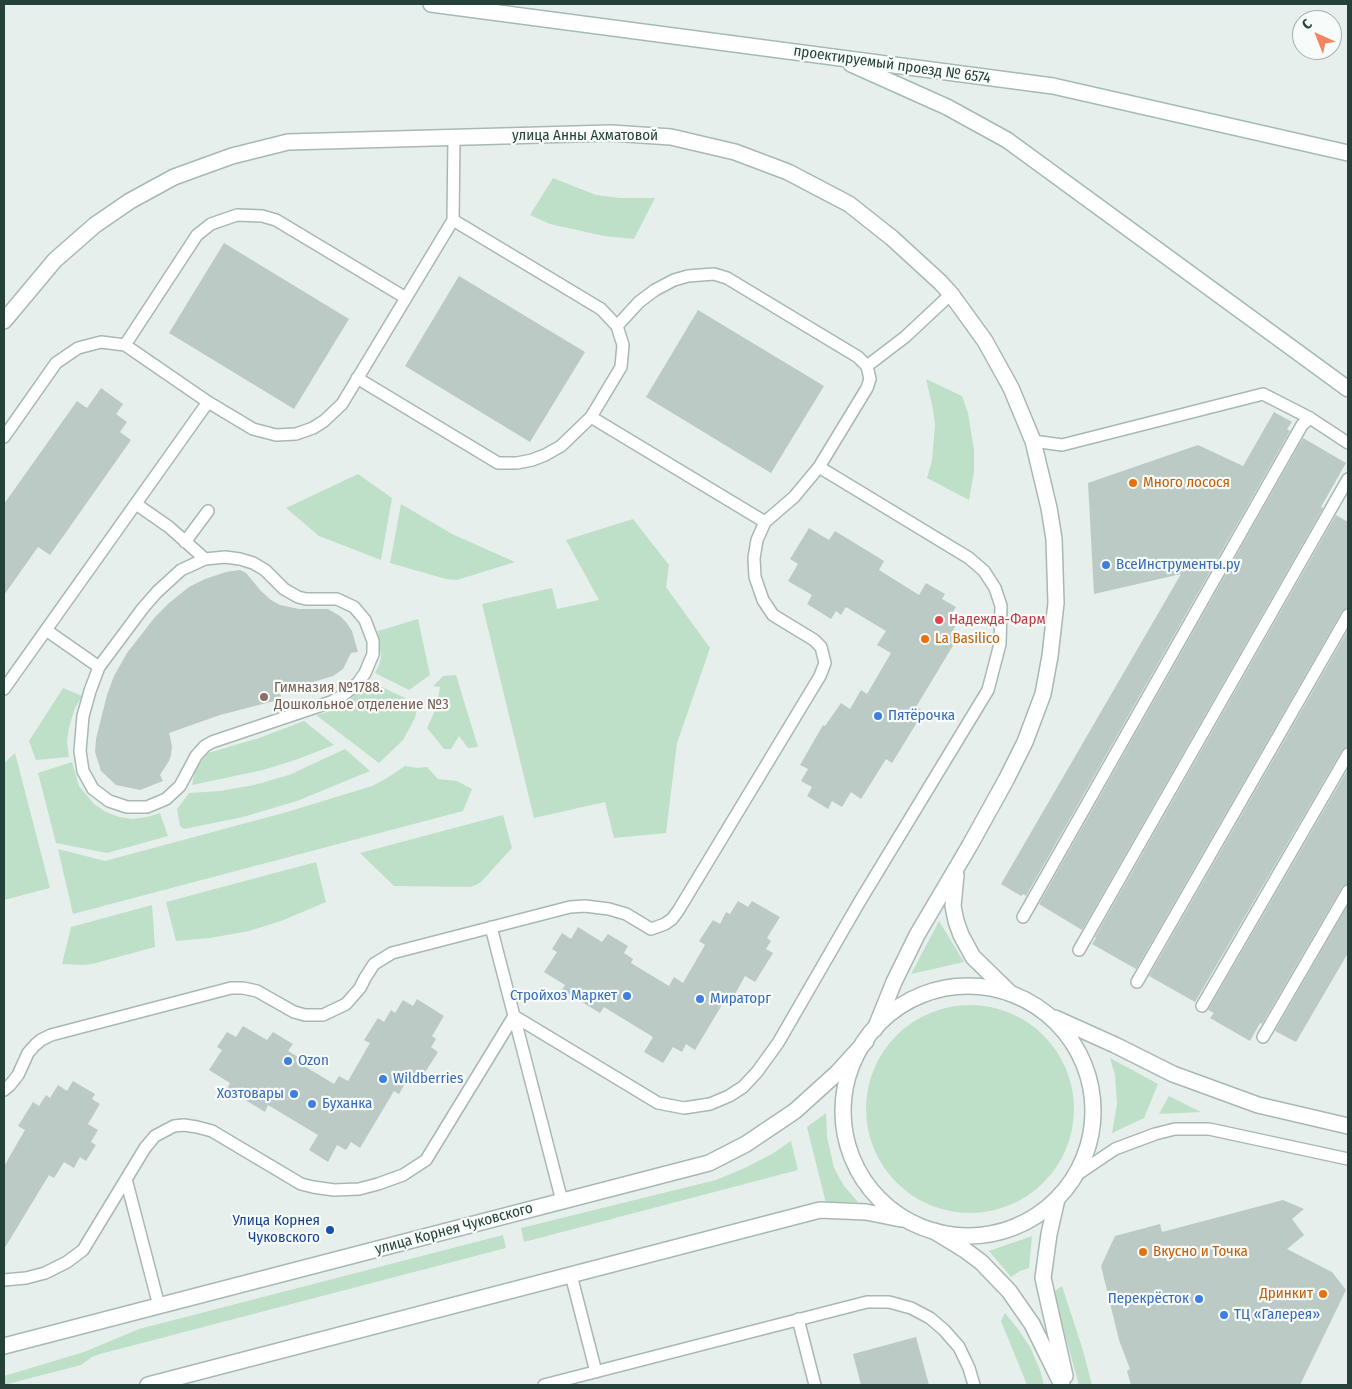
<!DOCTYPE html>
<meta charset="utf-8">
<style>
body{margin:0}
#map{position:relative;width:1352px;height:1389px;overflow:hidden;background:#e6efeb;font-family:"Fira Sans Condensed",sans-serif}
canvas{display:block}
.frame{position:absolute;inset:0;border:5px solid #24423a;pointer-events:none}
.north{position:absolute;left:1292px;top:10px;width:50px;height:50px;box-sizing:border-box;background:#f7fbf9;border:1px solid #a3b1ad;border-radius:50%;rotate:316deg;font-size:14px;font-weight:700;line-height:20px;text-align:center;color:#24423a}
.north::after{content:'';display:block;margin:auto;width:18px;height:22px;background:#f4845f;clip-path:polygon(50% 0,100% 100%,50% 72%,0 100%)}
</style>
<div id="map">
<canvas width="1352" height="1389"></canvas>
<div class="frame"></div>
<div class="north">С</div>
</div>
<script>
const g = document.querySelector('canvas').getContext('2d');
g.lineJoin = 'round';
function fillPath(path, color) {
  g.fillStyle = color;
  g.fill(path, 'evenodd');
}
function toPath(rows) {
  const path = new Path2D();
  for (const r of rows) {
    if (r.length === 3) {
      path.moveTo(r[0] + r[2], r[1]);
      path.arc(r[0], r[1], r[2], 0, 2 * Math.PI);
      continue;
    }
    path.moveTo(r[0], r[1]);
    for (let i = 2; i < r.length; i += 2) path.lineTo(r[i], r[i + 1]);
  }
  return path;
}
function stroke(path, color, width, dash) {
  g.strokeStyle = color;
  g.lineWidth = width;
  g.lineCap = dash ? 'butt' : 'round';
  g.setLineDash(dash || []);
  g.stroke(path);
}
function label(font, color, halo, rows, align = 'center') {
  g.font = font + ' "Fira Sans Condensed",sans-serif';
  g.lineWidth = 4.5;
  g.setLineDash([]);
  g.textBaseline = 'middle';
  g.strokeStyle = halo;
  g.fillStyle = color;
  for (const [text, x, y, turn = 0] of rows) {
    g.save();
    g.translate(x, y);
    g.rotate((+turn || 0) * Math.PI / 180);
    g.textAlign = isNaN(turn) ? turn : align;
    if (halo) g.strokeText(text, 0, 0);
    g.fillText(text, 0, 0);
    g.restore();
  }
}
const green = toPath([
 [553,178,596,195,620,198,655,198,634,239,604,236,550,224,530,215],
 [926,379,962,396,968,413,974,450,974,472,969,500,927,478,932,460,935,425,933,409],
 [358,474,392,498,381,560,319,536,286,508],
 [401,504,452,534,515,562,457,580,446,579,390,563],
 [633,519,669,565,666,587,710,648,677,743,666,833,614,838,605,802,534,818,482,604,552,588,557,609,599,600,566,540],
 [418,619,430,675,409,690,375,673,379,665,381,657,378,631],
 [456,675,478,747,468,748,459,736,451,749,444,749,427,728,437,706,440,687,433,686,443,676],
 [367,680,418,704,415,718,403,740,379,763,316,715,328,712,347,702,358,692],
 [63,688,82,696,75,708,69,727,67,742,69,757,36,760,29,741],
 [304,721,334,745,298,759,263,770,192,785,194,774,199,764,208,753,259,738],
 [345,749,370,771,297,801,243,817,184,829,180,826,177,809,189,793,220,791,254,785,289,775],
 [15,753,50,888,4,900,4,763],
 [72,762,79,786,94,804,106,812,119,817,133,819,147,817,160,813,168,836,107,853,56,843,38,773],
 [405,766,417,768,427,767,438,779,457,781,472,789,463,811,73,914,58,849,105,861,287,812,372,786,387,778],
 [503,815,512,848,481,882,476,885,470,887,394,886,360,853],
 [316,862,326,902,281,921,249,931,210,938,176,941,166,902],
 [152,905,155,947,92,964,82,965,62,964,71,927],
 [939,921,964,962,911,974],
 [970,1109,104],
 [1110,1058,1158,1084,1144,1118,1112,1133,1117,1104,1115,1075],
 [1169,1096,1201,1112,1159,1114],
 [826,1113,827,1137,834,1168,844,1186,858,1202,826,1203,807,1127],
 [791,1141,798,1170,524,1242,521,1228,716,1180,745,1168,772,1154],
 [503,1235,506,1248,100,1354,92,1357,81,1365,4,1385,4,1376,84,1352,139,1329],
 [1032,1236,1029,1268,1020,1271,1011,1277,989,1251],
 [1062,1286,1082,1347,1092,1385,1079,1385,1053,1292],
 [1005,1313,1018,1329,1030,1347,1040,1370,1044,1385,1027,1385,1001,1321]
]);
const building = toPath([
 [224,243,349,319,294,409,169,333],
 [459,276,585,352,530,442,405,366],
 [698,310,824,386,771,473,646,397],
 [101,388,123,404,116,414,127,422,120,432,131,440,50,555,38,547,4,595,4,504,77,401,87,408],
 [1274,412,1292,422,1287,429,1290,431,1026,896,1023,894,1021,896,1001,884,1181,574,1094,594,1088,483,1198,445,1243,466],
 [1303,438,1346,463,1321,507,1323,508,1082,930,1039,904],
 [1336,515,1348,522,1348,608,1342,611,1136,969,1092,944,1096,938,1095,937],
 [809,528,829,540,835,531,884,561,879,570,919,595,926,583,945,594,942,599,956,607,951,614,960,619,950,635,957,639,916,707,924,711,892,763,886,759,861,799,851,792,842,807,832,801,828,809,807,796,812,787,801,781,808,769,800,765,823,725,825,726,841,703,850,709,861,690,867,694,891,653,877,645,886,631,846,607,841,615,836,611,831,619,807,604,812,595,788,581,798,564,790,559],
 [240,570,246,573,261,591,271,600,280,605,299,609,328,609,340,616,346,622,352,631,358,652,351,653,343,669,333,676,280,692,282,699,220,715,169,733,172,746,171,755,169,761,160,775,163,781,140,790,116,785,101,771,95,752,96,739,107,695,114,676,127,653,155,617,169,603,189,587,205,579,226,572],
 [1348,630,1348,747,1342,750,1195,1002,1149,976],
 [1348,769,1348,884,1342,887,1262,1024,1260,1023,1250,1041,1210,1018,1214,1013,1208,1010],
 [738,901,748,907,752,901,780,917,767,938,771,941,766,949,773,953,755,982,745,976,734,996,729,993,695,1050,686,1044,682,1052,673,1047,663,1063,644,1052,653,1037,604,1007,600,1013,562,990,565,985,544,972,557,952,552,949,562,933,571,939,578,927,602,942,608,934,628,946,624,953,633,959,631,963,669,986,674,977,683,983,705,945,699,941,713,920,720,924,726,912,730,914],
 [1348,905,1348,953,1296,1042,1275,1031],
 [417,999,444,1016,432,1036,436,1039,431,1047,438,1052,420,1080,410,1075,399,1094,394,1091,360,1148,351,1142,346,1150,337,1145,328,1162,309,1150,318,1135,268,1105,265,1112,227,1089,230,1083,209,1070,222,1050,217,1047,227,1032,236,1037,243,1026,267,1040,273,1032,293,1044,288,1051,298,1057,296,1061,334,1084,339,1076,348,1081,370,1043,364,1040,378,1018,384,1022,391,1010,395,1013,403,1000,413,1006],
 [73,1081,95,1094,92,1099,100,1104,88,1124,98,1130,91,1142,96,1145,86,1161,80,1157,74,1168,64,1162,54,1178,49,1175,4,1249,4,1166,25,1130,18,1126,33,1102,39,1106,46,1095,50,1098,58,1085,67,1091],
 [1283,1200,1304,1209,1292,1219,1304,1235,1287,1249,1332,1272,1346,1290,1300,1385,1131,1385,1127,1371,1130,1369,1119,1340,1101,1266,1115,1236,1160,1224,1162,1232],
 [916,1337,929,1385,861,1385,853,1354]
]);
const service = toPath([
 [454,137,453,220,601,309,617,326,623,345,621,367,591,417,765,522,794,497,819,467,867,388,870,379,867,366,858,357,727,278,714,274,688,276,674,280,655,290,639,302,617,326],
 [125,345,197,235,211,224,237,215,262,216,276,220,406,298],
 [867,366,905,337,951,294],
 [357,378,498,463,517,463,532,460,545,455,561,446,591,417],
 [4,437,56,363,78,348,101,342,125,345,208,402,253,429,276,435,296,434,313,428,324,421,342,404,453,220],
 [1033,441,1062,445,1263,394,1310,418],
 [136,504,169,527,205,559,225,557,240,559,253,563,265,570,284,589,298,597,306,599,337,599,354,607,365,620,373,641,373,654,365,673,358,683,342,696,331,702,212,742,205,746,196,756,180,786,166,799,147,807,127,807,109,801,93,789,83,771,80,751,83,716,90,691,99,667,143,608,157,592,181,570,205,559],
 [185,542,208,511],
 [46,630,99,667],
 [4,689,208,402],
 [1023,917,1302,425,1310,418,1348,443],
 [491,927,562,1201],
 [1079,950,1348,479],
 [1137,982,1348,615],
 [1202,1006,1348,754],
 [514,1016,658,1103,684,1108,710,1104,729,1096,743,1087,757,1072,778,1043,860,901,988,690,1000,644,1001,606,995,588,984,571,969,558,819,467],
 [1263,1037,1348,891],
 [4,1090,10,1085,18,1075,28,1053,35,1045,41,1040,51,1035,231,988,243,988,257,991,294,1012,305,1015,323,1015,346,1004,360,988,365,978,374,964,392,953,570,907,585,906,609,909,626,914,651,929,665,924,672,919,678,911,820,676,825,663,821,647,814,640,773,615,763,600,755,577,754,558,757,540,765,522],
 [1075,1176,1115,1149,1155,1134,1175,1129,1209,1129,1348,1159],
 [126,1179,159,1306],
 [571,1275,596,1372],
 [4,1280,26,1278,45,1273,67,1262,83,1250,145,1148,155,1136,174,1126,184,1125,197,1127,212,1131,301,1184,313,1187,334,1190,359,1189,378,1184,403,1175,426,1160,514,1016],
 [798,1319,815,1385],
 [544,1385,867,1302,889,1302,911,1308,930,1318,944,1330,959,1347,969,1368,974,1385]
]);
const minor = toPath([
 [4,321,55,260,95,225,130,201,174,177,232,156,288,142,611,133,671,137,735,152,788,172,849,204,892,238,940,282,951,294,985,341,1011,388,1033,441,1049,508,1054,539,1056,603,1050,656,1043,694,1025,742,1006,780,970,845,917,935,894,982,875,1029],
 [956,875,953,906,956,921,961,935,973,957,1010,993],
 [1057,1199,1049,1234,1043,1278,1065,1376],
 [934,1231,965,1250,981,1262,1009,1291,1032,1324,1062,1385]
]);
const tertiary = toPath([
 [968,1111,125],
 [1055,1018,1115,1045,1173,1074,1258,1105,1348,1126],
 [4,1346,709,1163,746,1144,795,1111,837,1073,866,1041],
 [148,1385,820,1210,866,1212,901,1219]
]);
const secondary = toPath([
 [431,4,1053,86,1348,153],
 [851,64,947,107,1007,140,1348,389]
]);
const markers = [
 [1133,483,5,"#e8710a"],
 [1106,565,5,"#3f7fe0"],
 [939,620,5,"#e0444e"],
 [925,639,5,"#e8710a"],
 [264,697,5,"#8d6e63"],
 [878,716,5,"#3f7fe0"],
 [627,996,5,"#3f7fe0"],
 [700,999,5,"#3f7fe0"],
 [288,1061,5,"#3f7fe0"],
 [383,1079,5,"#3f7fe0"],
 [294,1094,5,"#3f7fe0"],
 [312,1104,5,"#3f7fe0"],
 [330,1230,5,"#1a4fb4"],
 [1143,1252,5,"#e8710a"],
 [1323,1294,5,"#e8710a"],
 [1199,1299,5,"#3f7fe0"],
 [1224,1315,5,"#3f7fe0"]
];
const streetNames = [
 ["проектируемый проезд № 6574",892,65,8],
 ["улица Анны Ахматовой",585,136],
 ["улица Корнея Чуковского",454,1229,-15]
];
const foodNames = [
 ["Много лосося",1143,483],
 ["La Basilico",935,639],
 ["Вкусно и Точка",1153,1252],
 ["Дринкит",1313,1294,"right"]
];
const shopNames = [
 ["ВсеИнструменты.ру",1116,565],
 ["Пятёрочка",888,716],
 ["Стройхоз Маркет",617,996,"right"],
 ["Мираторг",710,999],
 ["Ozon",298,1061],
 ["Wildberries",393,1079],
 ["Хозтовары",284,1094,"right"],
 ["Буханка",322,1104],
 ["Перекрёсток",1189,1299,"right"],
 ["ТЦ «Галерея»",1234,1315]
];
const healthNames = [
 ["Надежда-Фарм",949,620]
];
const educationNames = [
 ["Гимназия №1788.",274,688],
 ["Дошкольное отделение №3",274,705]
];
const transitNames = [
 ["Улица Корнея",320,1221],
 ["Чуковского",320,1238]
];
fillPath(green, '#bfe0c8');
fillPath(building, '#bbcac4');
stroke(service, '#a8b8b2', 14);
stroke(minor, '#a8b8b2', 18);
stroke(tertiary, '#a8b8b2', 18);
stroke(secondary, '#a4bbb3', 18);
stroke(service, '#fff', 11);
stroke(minor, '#fff', 15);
stroke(tertiary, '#fff', 15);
stroke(secondary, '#fff', 15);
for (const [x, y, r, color] of markers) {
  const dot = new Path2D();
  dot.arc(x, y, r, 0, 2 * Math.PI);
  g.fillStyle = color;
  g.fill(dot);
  stroke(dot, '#f7fbf9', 2);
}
label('15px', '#24423a', '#f7fbf9', streetNames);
label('15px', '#c56008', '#f7fbf9', foodNames, 'left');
label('15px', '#366cbe', '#f7fbf9', shopNames, 'left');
label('15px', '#be3a42', '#f7fbf9', healthNames, 'left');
label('15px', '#785e54', '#f7fbf9', educationNames, 'left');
label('15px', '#164399', '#f7fbf9', transitNames, 'right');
</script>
